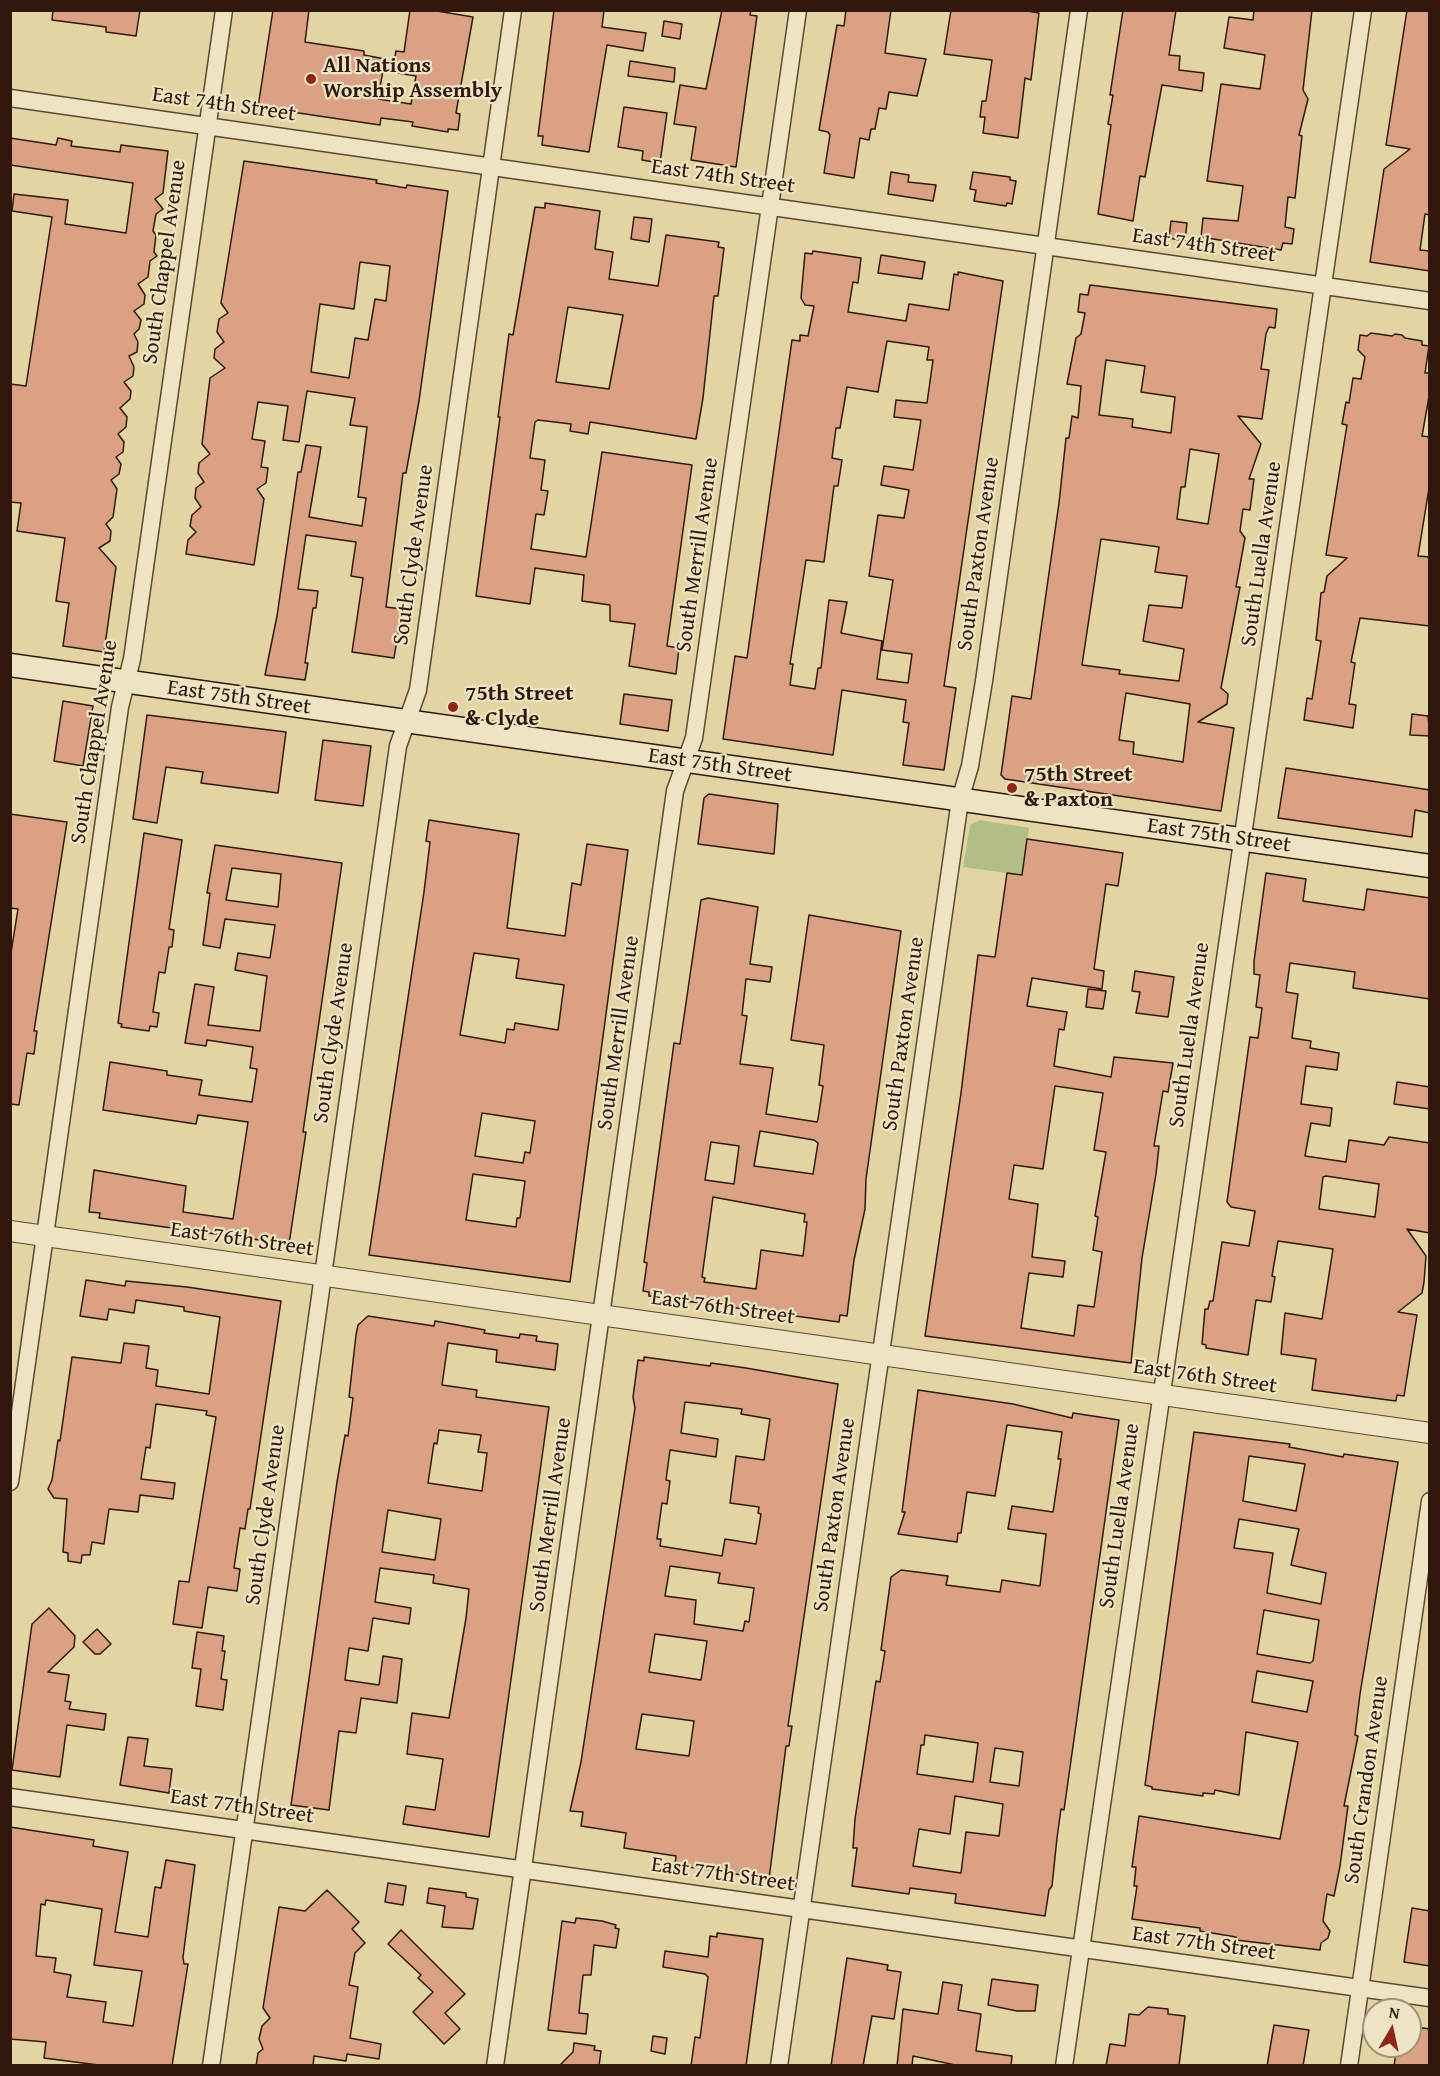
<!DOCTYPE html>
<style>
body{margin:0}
#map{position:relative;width:1440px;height:2076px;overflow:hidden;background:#e3d5a3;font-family:"Gentium Book Plus",serif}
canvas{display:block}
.frame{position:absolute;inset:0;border:12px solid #30180c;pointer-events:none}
.north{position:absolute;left:1362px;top:1998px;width:60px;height:60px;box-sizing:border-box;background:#ede4c3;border:2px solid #a1927a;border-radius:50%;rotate:9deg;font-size:16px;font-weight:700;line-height:24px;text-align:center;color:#30180c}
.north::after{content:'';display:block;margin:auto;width:21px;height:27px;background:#8f2418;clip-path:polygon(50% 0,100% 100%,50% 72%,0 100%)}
</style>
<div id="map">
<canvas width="1440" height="2076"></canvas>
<div class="frame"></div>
<div class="north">N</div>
</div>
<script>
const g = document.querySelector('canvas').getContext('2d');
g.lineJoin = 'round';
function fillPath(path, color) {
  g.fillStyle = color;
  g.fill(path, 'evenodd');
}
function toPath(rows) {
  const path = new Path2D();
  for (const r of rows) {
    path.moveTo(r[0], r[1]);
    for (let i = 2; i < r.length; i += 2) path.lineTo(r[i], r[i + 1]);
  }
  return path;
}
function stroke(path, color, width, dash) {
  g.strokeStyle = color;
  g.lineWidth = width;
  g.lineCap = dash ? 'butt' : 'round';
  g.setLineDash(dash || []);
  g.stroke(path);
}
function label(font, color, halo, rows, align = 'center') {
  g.font = font + ' "Gentium Book Plus",serif';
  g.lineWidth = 4.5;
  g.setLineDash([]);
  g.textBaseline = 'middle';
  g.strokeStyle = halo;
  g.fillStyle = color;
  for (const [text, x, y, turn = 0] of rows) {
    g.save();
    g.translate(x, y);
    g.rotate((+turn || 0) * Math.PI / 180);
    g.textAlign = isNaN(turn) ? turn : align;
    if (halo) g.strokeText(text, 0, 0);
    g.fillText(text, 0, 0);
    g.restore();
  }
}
const green = toPath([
 [980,820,1029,828,1022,875,963,867,970,825]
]);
const building = toPath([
 [53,10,140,10,136,36,106,32,106,27,52,20,53,10],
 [273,10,309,10,305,42,364,51,364,55,385,59,378,99,411,104,416,76,392,72,396,51,404,52,410,10,431,10,473,17,456,113,460,114,458,130,448,129,448,132,412,126,413,122,381,118,380,125,258,107,273,10],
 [554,10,604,10,602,27,646,33,643,51,607,45,589,152,542,145,543,136,538,136,554,10],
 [722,10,751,10,750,15,757,16,736,167,691,160,696,127,674,124,680,85,706,89,722,10],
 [846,10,891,10,885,53,926,59,917,96,889,92,886,109,879,108,875,129,871,129,869,140,860,138,854,178,824,173,830,135,828,132,819,130,837,25,844,26,846,10],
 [951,10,1022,10,1039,13,1031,80,1025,78,1018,138,983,133,985,117,980,117,982,101,986,101,992,60,944,54,951,10],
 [1123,10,1176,10,1169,55,1180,56,1179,70,1204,73,1202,91,1162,85,1145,177,1140,176,1133,221,1098,214,1111,125,1108,124,1113,95,1110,95,1123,10],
 [1254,10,1312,10,1303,90,1308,99,1299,135,1302,136,1295,198,1288,197,1285,227,1294,229,1292,244,1283,243,1281,250,1201,237,1203,218,1238,221,1243,186,1207,181,1221,84,1260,89,1265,55,1224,48,1229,17,1253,20,1254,10],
 [1407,10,1430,10,1430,215,1425,214,1420,250,1430,251,1430,271,1370,262,1384,169,1410,149,1386,145,1407,10],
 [664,21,682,24,680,39,662,36,664,21],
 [630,61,675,68,674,82,628,76,630,61],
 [624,107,667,113,660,163,642,160,643,151,618,147,624,107],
 [10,138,56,145,58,138,72,141,71,146,120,152,121,145,168,151,163,193,155,199,163,209,156,214,153,231,156,235,154,252,157,256,150,261,148,277,138,284,145,295,144,304,134,311,141,320,139,329,134,334,138,342,137,352,129,356,134,367,133,376,124,382,131,391,130,399,120,408,127,417,126,427,118,434,124,442,123,452,116,457,121,464,119,474,111,480,117,489,113,517,106,524,111,531,110,541,99,548,116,567,104,652,63,646,69,603,56,601,65,538,17,531,21,503,10,502,10,384,26,386,52,217,12,211,14,194,68,200,65,224,126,233,133,183,10,165,10,138],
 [244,161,377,180,376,183,406,188,407,185,448,191,419,401,406,473,403,473,386,607,402,609,394,658,352,652,363,578,351,576,356,542,306,535,298,589,318,591,316,608,313,608,305,663,308,663,305,680,265,675,277,616,298,472,301,472,306,445,321,447,309,517,362,526,366,498,358,497,367,427,350,425,355,398,307,391,299,442,283,440,288,406,258,402,252,439,265,441,261,467,268,468,266,483,257,489,264,499,254,565,186,554,188,540,196,532,190,526,192,515,201,507,195,498,196,488,204,482,198,473,199,463,210,454,202,444,210,378,225,368,214,358,215,349,224,342,217,332,219,319,228,313,221,303,244,161],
 [360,262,390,266,386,301,375,299,368,340,355,338,349,378,311,372,320,304,354,309,360,262],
 [891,172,909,175,908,182,936,185,933,201,888,194,891,172],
 [973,172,1010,177,1010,180,1016,181,1012,204,1007,203,1006,206,974,201,976,190,970,189,973,172],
 [545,203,600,211,595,249,613,252,609,279,658,286,666,235,719,242,718,247,724,248,718,296,714,296,703,398,696,439,590,422,588,434,570,431,571,424,538,420,535,422,530,458,545,460,541,490,548,491,544,515,536,514,531,549,586,557,602,452,692,465,667,646,679,648,676,674,629,666,635,624,610,621,610,605,582,601,584,575,535,568,530,604,476,596,500,417,498,417,509,334,513,335,535,207,545,208,545,203],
 [568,307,623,315,609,389,556,382,568,307],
 [634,217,652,219,649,242,631,239,634,217],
 [1171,221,1187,223,1185,241,1169,238,1171,221],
 [813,251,861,258,858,283,853,282,848,312,906,321,909,304,949,310,954,274,958,275,958,272,1003,281,944,686,956,688,944,770,903,765,909,723,903,722,906,700,842,690,833,755,723,739,735,656,747,658,792,340,800,341,800,335,808,336,814,306,805,305,801,298,805,253,812,254,813,251],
 [887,341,929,347,927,360,933,360,927,403,896,400,894,417,921,420,913,470,884,466,881,485,909,490,904,518,878,515,869,576,893,580,882,650,912,654,908,683,877,679,882,641,841,633,847,602,829,600,821,668,818,668,815,689,790,685,793,664,790,664,806,560,824,562,834,486,838,486,842,460,832,458,836,428,840,428,847,387,878,392,887,341],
 [881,255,925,262,922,279,878,273,881,255],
 [1090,285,1277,309,1275,328,1269,327,1266,334,1261,369,1269,370,1262,419,1238,416,1261,444,1249,479,1254,479,1250,510,1243,509,1240,531,1245,538,1236,587,1240,587,1221,688,1228,694,1227,704,1198,722,1234,728,1221,811,1005,779,1001,775,1012,696,1031,699,1059,503,1066,438,1069,438,1072,416,1078,418,1081,386,1067,384,1076,338,1081,334,1085,313,1078,312,1080,294,1088,295,1090,285],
 [1106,360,1145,366,1141,392,1175,397,1171,433,1132,427,1133,419,1099,415,1106,360],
 [1190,449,1219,454,1208,524,1177,519,1181,487,1185,487,1190,449],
 [1101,539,1159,547,1155,572,1187,576,1182,608,1149,605,1143,641,1184,649,1179,681,1119,674,1120,670,1082,665,1101,539],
 [1126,693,1190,704,1183,762,1133,754,1134,742,1119,740,1126,693],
 [1371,333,1392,336,1395,334,1402,335,1405,338,1422,341,1422,345,1429,346,1425,373,1430,373,1430,391,1422,436,1430,437,1430,482,1418,556,1430,557,1430,626,1360,618,1351,662,1355,663,1349,704,1356,705,1353,728,1304,720,1307,698,1312,699,1321,641,1316,640,1321,593,1324,592,1327,576,1347,558,1326,555,1347,425,1342,424,1346,402,1349,403,1353,378,1361,379,1365,357,1358,350,1360,335,1367,336,1371,333],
 [624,694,672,700,668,731,620,724,624,694],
 [63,701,93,706,83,766,54,761,63,701],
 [1412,714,1428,716,1430,736,1410,735,1412,714],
 [147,715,286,732,278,793,201,783,203,772,166,767,157,823,133,819,147,715],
 [323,740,371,746,363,806,315,800,323,740],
 [1286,768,1430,790,1430,813,1415,810,1412,837,1278,818,1286,768],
 [709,794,778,804,774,854,698,844,704,798,709,794],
 [10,814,67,822,34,1031,37,1031,34,1054,27,1053,19,1105,10,1104,10,959,18,909,10,908,10,814],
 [429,820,519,834,507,928,565,936,572,883,581,885,587,844,628,850,570,1282,369,1255,424,892,430,842,426,841,429,820],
 [474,953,519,959,516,978,564,985,558,1030,515,1023,514,1030,507,1029,505,1043,460,1035,474,953],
 [482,1113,535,1121,530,1153,525,1152,523,1163,475,1156,482,1113],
 [473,1174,525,1181,520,1218,517,1218,516,1227,466,1220,473,1174],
 [144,833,182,840,169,929,174,930,172,947,169,947,165,973,159,972,153,1012,159,1013,157,1027,150,1026,149,1031,121,1027,122,1024,118,1023,144,833],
 [1027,839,1123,853,1118,886,1106,884,1094,969,1104,971,1102,989,1032,978,1027,1006,1067,1012,1064,1030,1059,1029,1054,1066,1111,1077,1114,1057,1173,1063,1168,1092,1163,1091,1154,1146,1159,1146,1156,1174,1142,1258,1131,1363,925,1336,961,1093,978,955,995,957,1007,873,1022,875,1027,839],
 [1055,1086,1103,1093,1094,1150,1106,1152,1095,1216,1098,1217,1093,1250,1102,1252,1094,1307,1078,1305,1074,1336,1021,1328,1029,1273,1063,1277,1065,1261,1032,1257,1038,1204,1009,1199,1014,1165,1043,1169,1055,1086],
 [215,845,342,863,303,1132,306,1132,289,1244,99,1218,100,1213,89,1212,94,1170,186,1186,183,1212,233,1219,248,1122,198,1115,196,1124,103,1110,110,1062,167,1071,167,1075,202,1080,199,1095,252,1102,257,1069,250,1068,253,1047,207,1040,206,1046,185,1043,195,984,214,987,208,1025,260,1031,267,976,235,970,238,953,270,958,275,925,225,919,220,948,203,945,210,893,207,893,215,845],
 [232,868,281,874,278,907,226,900,232,868],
 [1266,873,1306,879,1303,901,1364,910,1367,889,1430,898,1430,999,1353,988,1355,972,1290,963,1286,992,1298,994,1292,1038,1311,1041,1310,1048,1339,1053,1337,1070,1306,1066,1301,1104,1332,1108,1330,1126,1311,1123,1305,1156,1346,1162,1349,1140,1384,1145,1389,1137,1430,1143,1430,1233,1407,1229,1426,1256,1424,1282,1422,1293,1398,1312,1417,1315,1404,1396,1397,1395,1396,1401,1312,1390,1316,1359,1281,1354,1285,1313,1322,1319,1333,1249,1278,1241,1272,1276,1275,1277,1271,1302,1256,1300,1248,1355,1206,1348,1206,1345,1202,1344,1205,1309,1208,1309,1210,1301,1213,1301,1222,1242,1249,1246,1255,1211,1231,1207,1227,1202,1250,1037,1258,1038,1262,1008,1256,1007,1260,975,1254,974,1254,961,1266,873],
 [1326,1176,1379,1184,1375,1217,1319,1209,1323,1177,1326,1176],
 [708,898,758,907,750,964,772,967,770,982,746,979,742,1015,747,1016,740,1064,773,1068,766,1114,817,1122,818,1119,823,1086,819,1085,824,1045,791,1040,809,915,901,931,866,1179,865,1209,854,1260,847,1316,840,1315,839,1322,649,1296,649,1292,643,1291,647,1263,644,1262,674,1043,680,1044,701,900,708,898],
 [760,1131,814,1140,818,1143,813,1174,754,1166,760,1131],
 [711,1142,739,1146,734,1184,705,1180,711,1142],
 [713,1197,805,1214,804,1222,807,1222,803,1256,761,1250,756,1289,704,1282,705,1278,702,1277,713,1197],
 [1135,971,1174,977,1168,1017,1136,1013,1140,992,1132,991,1135,971],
 [1088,989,1106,991,1103,1009,1086,1007,1088,989],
 [1397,1082,1430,1087,1430,1109,1394,1104,1397,1082],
 [86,1280,125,1286,126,1281,187,1287,281,1301,250,1509,248,1509,245,1529,240,1528,234,1568,240,1569,237,1591,208,1587,202,1628,173,1624,179,1581,189,1582,216,1417,206,1415,207,1411,156,1404,150,1448,146,1447,141,1479,175,1483,173,1499,140,1495,138,1512,109,1509,104,1544,92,1542,90,1555,82,1555,81,1563,68,1561,68,1553,63,1552,67,1499,54,1498,48,1489,52,1480,58,1440,60,1441,72,1357,121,1363,124,1343,149,1346,146,1368,158,1370,156,1386,209,1394,220,1317,184,1311,184,1307,136,1300,134,1313,109,1309,107,1320,80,1316,86,1280],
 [368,1316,434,1326,435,1321,452,1324,485,1330,484,1333,519,1338,520,1334,537,1336,536,1341,558,1344,555,1370,496,1362,497,1350,448,1343,442,1385,477,1390,476,1397,549,1407,489,1837,403,1824,406,1806,435,1810,443,1759,407,1754,412,1713,449,1718,466,1618,469,1589,433,1583,434,1575,380,1568,375,1602,411,1608,409,1624,373,1618,368,1651,349,1648,345,1680,379,1685,383,1656,402,1659,397,1703,361,1698,356,1733,339,1731,329,1810,291,1805,337,1482,345,1435,348,1436,353,1398,349,1397,356,1335,358,1325,368,1316],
 [439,1430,481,1435,478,1452,487,1453,482,1491,428,1483,434,1443,437,1444,439,1430],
 [388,1510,441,1519,435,1560,382,1552,388,1510],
 [644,1357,710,1366,711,1363,746,1368,838,1384,788,1726,792,1726,789,1746,786,1746,769,1879,675,1865,676,1856,624,1848,626,1833,581,1826,583,1812,570,1811,581,1762,635,1408,633,1397,638,1360,644,1361,644,1357],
 [685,1402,742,1409,741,1414,770,1419,764,1460,736,1456,730,1503,759,1507,758,1513,761,1514,756,1544,725,1539,722,1556,660,1546,661,1539,657,1539,662,1503,667,1504,670,1481,666,1480,670,1450,716,1457,718,1439,681,1433,685,1402],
 [670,1566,720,1573,718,1583,754,1588,749,1622,745,1621,743,1631,694,1624,696,1600,665,1596,670,1566],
 [655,1634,707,1641,701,1680,649,1672,655,1634],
 [642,1714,694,1721,689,1756,636,1749,642,1714],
 [918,1390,1013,1404,1072,1418,1073,1413,1119,1420,1064,1810,1061,1809,1057,1838,1052,1886,1049,1890,1045,1916,955,1903,956,1894,910,1888,909,1894,852,1886,857,1848,853,1848,855,1819,876,1681,880,1682,885,1651,881,1650,891,1577,901,1570,948,1576,946,1585,1000,1592,1002,1580,1040,1586,1046,1534,1008,1529,1012,1506,1053,1512,1061,1459,1058,1459,1062,1432,1007,1425,995,1496,967,1492,961,1533,958,1533,957,1542,898,1534,905,1512,902,1512,918,1390],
 [925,1735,978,1743,973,1782,917,1774,921,1745,924,1745,925,1735],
 [995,1748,1023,1752,1019,1786,990,1782,995,1748],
 [955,1796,1003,1804,999,1836,966,1832,961,1873,913,1866,919,1829,950,1834,955,1796],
 [1194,1432,1290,1444,1289,1447,1343,1457,1344,1454,1398,1462,1360,1694,1355,1735,1358,1736,1344,1806,1348,1806,1340,1866,1334,1896,1327,1894,1323,1921,1330,1931,1328,1938,1321,1943,1320,1950,1236,1940,1236,1937,1200,1931,1200,1928,1132,1919,1137,1886,1134,1886,1136,1867,1132,1867,1139,1816,1280,1839,1298,1742,1246,1732,1239,1795,1215,1790,1214,1794,1203,1793,1203,1796,1152,1789,1152,1787,1145,1785,1194,1432],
 [1249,1456,1305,1464,1296,1511,1243,1501,1249,1456],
 [1239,1519,1299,1529,1291,1565,1326,1573,1321,1604,1267,1593,1273,1553,1234,1548,1239,1519],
 [1264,1610,1319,1620,1313,1661,1310,1663,1257,1654,1264,1610],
 [1257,1671,1313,1681,1307,1712,1252,1702,1257,1671],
 [49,1608,75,1636,74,1647,48,1672,69,1675,65,1701,71,1702,69,1709,106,1714,104,1730,67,1725,60,1777,12,1770,32,1624,49,1608],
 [97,1629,111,1644,100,1654,95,1654,83,1642,97,1629],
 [197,1632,224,1636,222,1651,225,1651,221,1679,227,1680,223,1710,196,1706,201,1669,192,1668,197,1632],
 [128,1737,148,1739,144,1766,172,1769,169,1793,120,1785,128,1737],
 [10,1827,94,1840,93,1846,128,1852,115,1932,148,1937,155,1887,161,1888,166,1860,195,1865,183,1957,184,1964,188,1964,172,2066,106,2066,44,2058,46,2042,10,2039,10,1827],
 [46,1900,102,1909,94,1965,142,1971,133,2026,103,2022,106,2002,67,1997,71,1975,54,1972,56,1958,36,1956,41,1904,45,1905,46,1900],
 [388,1883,406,1886,403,1905,385,1902,388,1883],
 [429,1888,466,1893,466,1897,478,1899,473,1929,442,1927,445,1906,427,1903,429,1888],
 [327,1890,359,1922,352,1929,365,1943,355,1953,349,1985,358,1987,350,2038,381,2044,379,2059,347,2054,346,2061,314,2056,313,2066,256,2066,258,2053,263,2049,259,2039,262,2026,270,2018,263,2008,279,1907,305,1911,327,1890],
 [1412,1908,1430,1911,1430,1966,1404,1962,1412,1908],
 [576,1918,602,1921,616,1925,615,1928,619,1929,616,1948,594,1945,591,1975,583,1975,579,2013,588,2014,586,2034,548,2030,562,1921,575,1923,576,1918],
 [401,1930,465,1994,445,2013,460,2029,444,2044,413,2012,433,1992,418,1978,421,1975,388,1944,401,1930],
 [717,1933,763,1939,746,2066,691,2066,695,2037,700,2038,708,1977,705,1974,663,1967,665,1951,708,1957,710,1936,717,1937,717,1933],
 [847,1958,888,1965,887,1970,901,1972,894,2019,872,2016,863,2066,831,2066,847,1958],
 [992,1979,1038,1985,1035,2011,1017,2011,988,2005,992,1979],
 [943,1982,962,1985,958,2010,981,2014,976,2051,1012,2056,1011,2066,960,2066,913,2056,912,2066,897,2066,903,2009,938,2014,943,1982],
 [1148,2007,1168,2009,1168,2014,1185,2016,1179,2066,1106,2066,1110,2044,1125,2046,1129,2014,1139,2015,1148,2007],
 [1274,2025,1309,2030,1303,2066,1267,2066,1274,2025],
 [1416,2027,1430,2029,1430,2066,1394,2066,1397,2046,1410,2046,1410,2033,1415,2033,1416,2027],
 [653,2036,667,2038,665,2054,651,2051,653,2036],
 [574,2043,595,2046,594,2050,601,2051,599,2066,559,2066,573,2052,574,2043]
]);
const minor = toPath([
 [10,98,1430,301],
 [10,1482,104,820,120,707,132,659,224,10],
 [10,1797,1430,1998],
 [211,2066,398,746,418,690,513,10],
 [495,2066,675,791,694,738,798,10],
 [779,2066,960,800,970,766,984,681,1079,10],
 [1064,2066,1363,10],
 [1349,2066,1430,1501]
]);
const tertiary = toPath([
 [10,1231,1430,1433]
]);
const secondary = toPath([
 [10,665,1430,866]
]);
const markers = [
 [311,79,6,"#8f2418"],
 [453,707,6,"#8f2418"],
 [1012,788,6,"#8f2418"]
];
const poiNames = [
 ["All Nations",323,66],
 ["Worship Assembly",323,91],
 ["75th Street",465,694],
 ["& Clyde",465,719],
 ["75th Street",1024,775],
 ["& Paxton",1024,800]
];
const streetNames = [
 ["East 74th Street",224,105,8],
 ["East 74th Street",723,177,8],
 ["East 74th Street",1204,246,8],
 ["South Chappel Avenue",165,262,-82],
 ["South Paxton Avenue",979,554,-82],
 ["South Luella Avenue",1262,554,-82],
 ["South Clyde Avenue",414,555,-82],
 ["South Merrill Avenue",698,555,-82],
 ["East 75th Street",239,698,8],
 ["South Chappel Avenue",95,742,-81],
 ["East 75th Street",720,766,8],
 ["East 75th Street",1219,836,8],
 ["South Clyde Avenue",334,1033,-82],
 ["South Merrill Avenue",619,1033,-82],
 ["South Paxton Avenue",904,1034,-82],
 ["South Luella Avenue",1190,1035,-82],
 ["East 76th Street",242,1240,8],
 ["East 76th Street",723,1308,8],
 ["East 76th Street",1205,1377,8],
 ["South Clyde Avenue",266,1515,-82],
 ["South Merrill Avenue",551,1515,-82],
 ["South Paxton Avenue",835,1515,-82],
 ["South Luella Avenue",1120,1516,-82],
 ["South Crandon Avenue",1367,1780,-82],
 ["East 77th Street",242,1807,8],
 ["East 77th Street",723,1875,8],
 ["East 77th Street",1204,1944,8]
];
fillPath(green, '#b1be88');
fillPath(building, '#daa185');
stroke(building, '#30180c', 1.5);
stroke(minor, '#5d4732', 19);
stroke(tertiary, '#5d4732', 22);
stroke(secondary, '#30180c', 25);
stroke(minor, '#ede4c3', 16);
stroke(tertiary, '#ede4c3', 20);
stroke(secondary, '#ede4c3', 22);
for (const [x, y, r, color] of markers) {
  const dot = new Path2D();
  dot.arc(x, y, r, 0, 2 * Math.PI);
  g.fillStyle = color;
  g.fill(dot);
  stroke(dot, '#ede4c3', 2);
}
label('bold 22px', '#30180c', '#ede4c3', poiNames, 'left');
label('22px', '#30180c', '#ede4c3', streetNames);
</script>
